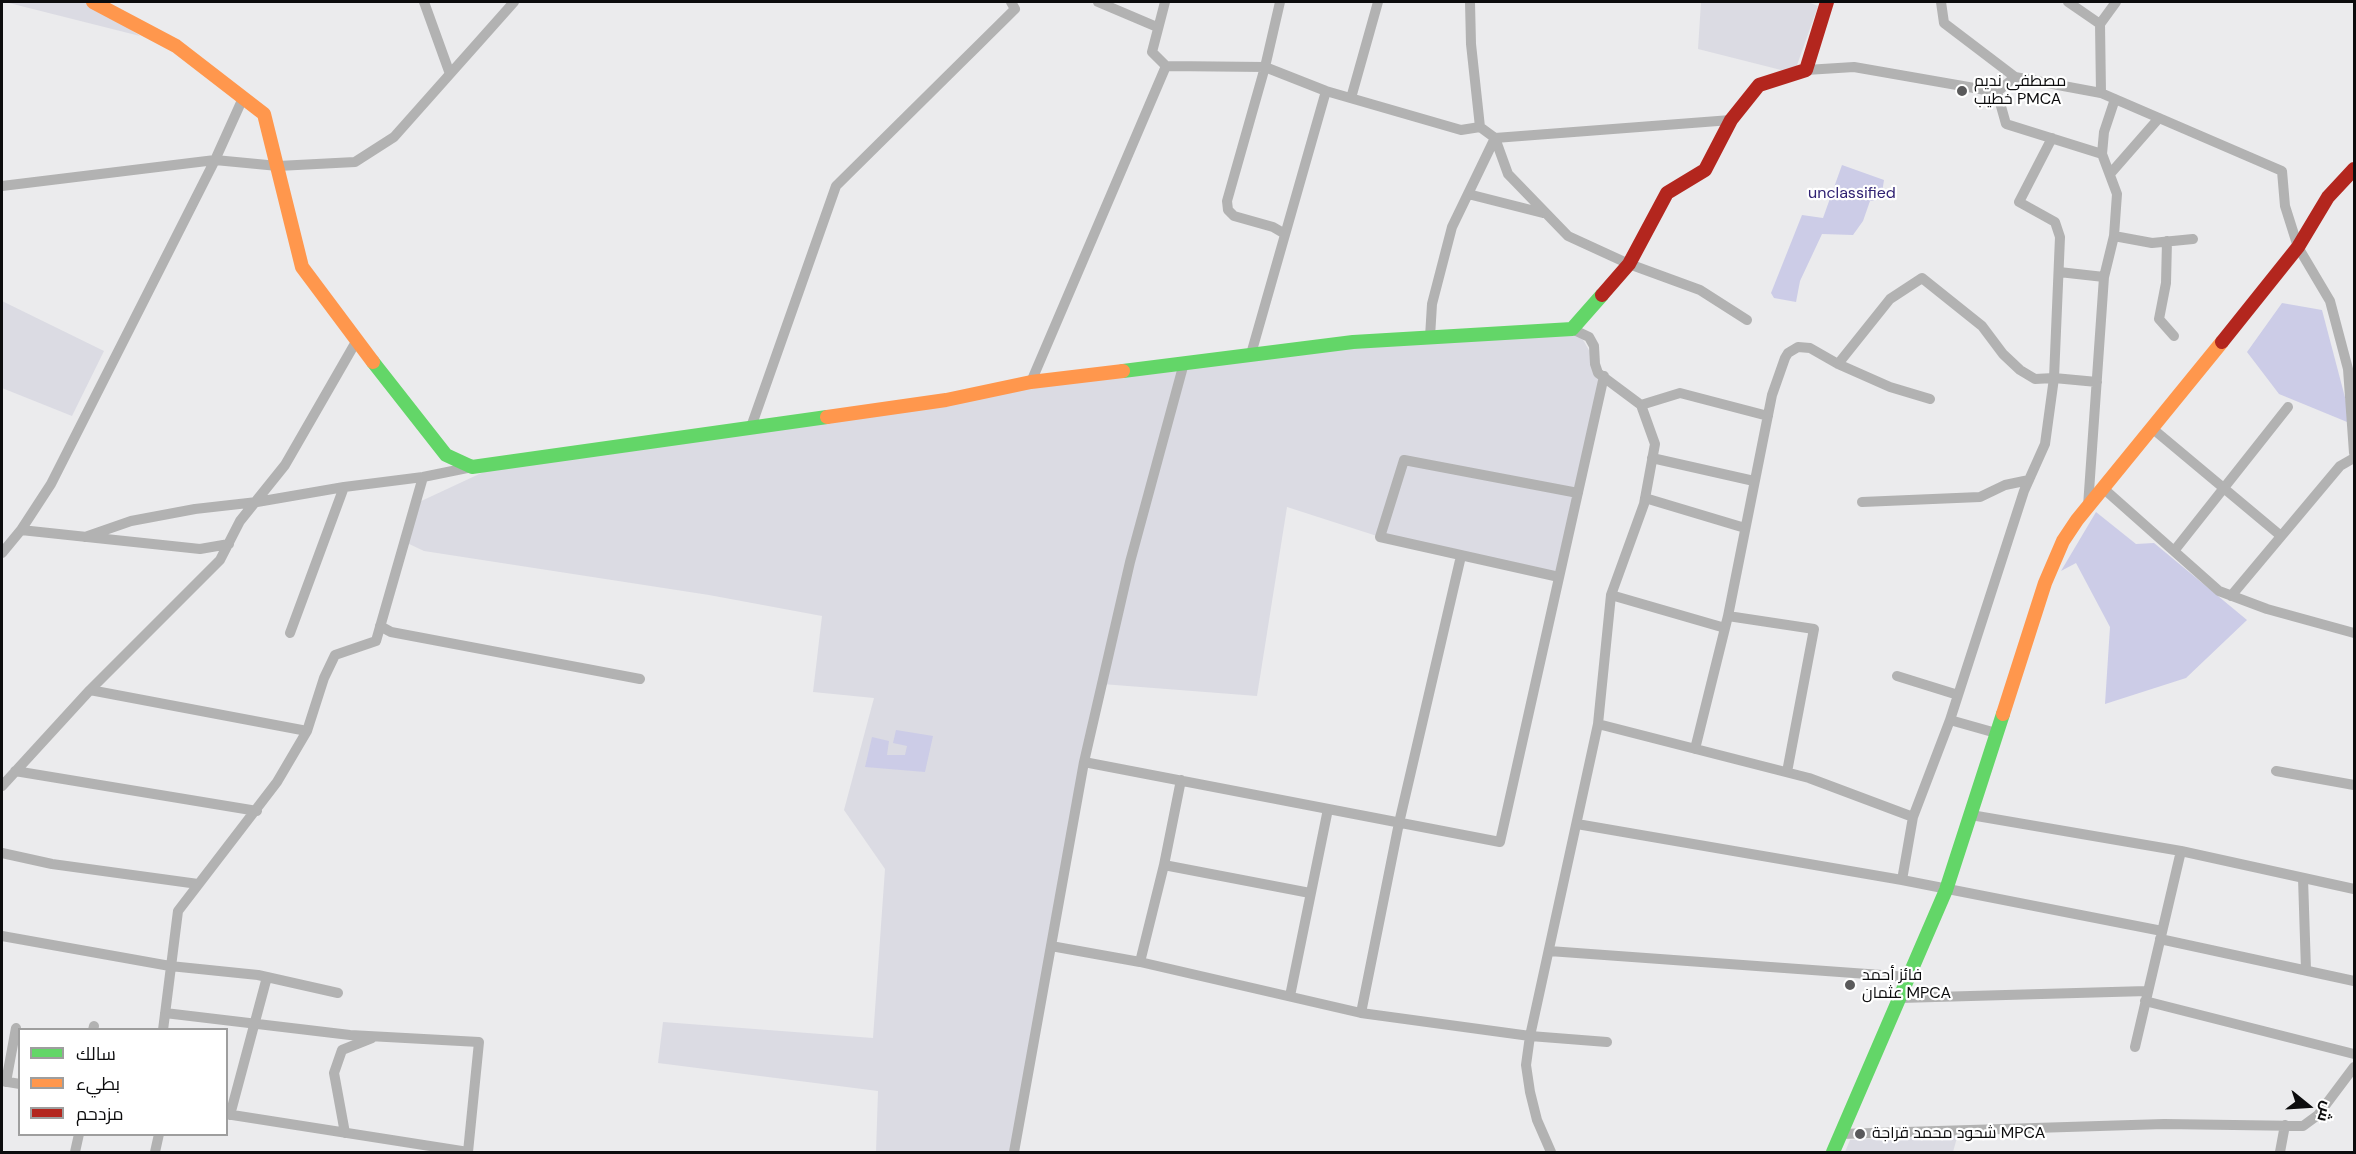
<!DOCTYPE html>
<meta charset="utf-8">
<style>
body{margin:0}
#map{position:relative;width:2356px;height:1154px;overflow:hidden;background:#ebebed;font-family:"DM Sans",Cairo,sans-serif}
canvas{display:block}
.frame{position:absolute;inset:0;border:3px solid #0c0c0d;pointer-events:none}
.legend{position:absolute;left:18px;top:1028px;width:210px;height:108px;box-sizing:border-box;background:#fff;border:2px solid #9e9e9e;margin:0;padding:8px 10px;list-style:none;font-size:18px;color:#0c0c0d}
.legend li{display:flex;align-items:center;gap:12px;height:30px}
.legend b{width:30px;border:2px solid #9e9e9e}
.north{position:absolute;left:2278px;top:1076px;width:60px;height:60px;-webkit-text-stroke:4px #fff;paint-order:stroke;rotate:108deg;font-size:16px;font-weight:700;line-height:24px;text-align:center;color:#0c0c0d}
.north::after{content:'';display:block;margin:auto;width:21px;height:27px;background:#0c0c0d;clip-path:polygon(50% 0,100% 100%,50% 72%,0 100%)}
</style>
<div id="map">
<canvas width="2356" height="1154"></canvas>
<div class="frame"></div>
<ul class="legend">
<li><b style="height:8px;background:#63d668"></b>سالك</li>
<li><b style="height:8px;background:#ff974d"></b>بطيء</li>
<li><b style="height:8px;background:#b3261e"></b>مزدحم</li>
</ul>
<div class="north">ش</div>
</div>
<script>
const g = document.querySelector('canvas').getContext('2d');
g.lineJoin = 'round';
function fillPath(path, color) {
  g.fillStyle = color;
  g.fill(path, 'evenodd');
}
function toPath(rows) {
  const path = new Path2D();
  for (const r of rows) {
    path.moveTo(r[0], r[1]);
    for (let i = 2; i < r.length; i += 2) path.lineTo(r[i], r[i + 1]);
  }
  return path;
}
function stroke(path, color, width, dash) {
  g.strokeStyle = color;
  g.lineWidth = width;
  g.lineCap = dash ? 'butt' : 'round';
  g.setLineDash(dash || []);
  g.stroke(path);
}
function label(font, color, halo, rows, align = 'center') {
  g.font = font + ' "DM Sans",Cairo,sans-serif';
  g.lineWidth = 4.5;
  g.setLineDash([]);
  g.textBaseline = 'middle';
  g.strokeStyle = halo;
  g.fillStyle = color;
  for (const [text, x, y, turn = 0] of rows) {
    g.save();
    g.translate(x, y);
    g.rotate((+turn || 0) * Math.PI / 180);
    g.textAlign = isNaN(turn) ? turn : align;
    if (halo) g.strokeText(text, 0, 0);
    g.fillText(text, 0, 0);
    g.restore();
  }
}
const built = toPath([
 [5,2,91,2,140,36],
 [1701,2,1808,2,1818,6,1796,68,1789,72,1698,49],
 [2,301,104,351,72,416,2,388],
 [1579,333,1604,376,1559,577,1380,537,1287,507,1257,696,1102,684,1014,1152,876,1152,878,1091,658,1063,663,1022,873,1038,885,869,844,810,874,698,813,692,822,616,709,595,424,551,407,543,417,503,505,462,1353,342],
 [1958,1134,1953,1152,1845,1152,1850,1140]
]);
const green = toPath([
 [1842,165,1884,180,1881,199,1870,201,1863,221,1853,235,1822,234,1800,281,1796,302,1774,298,1771,293,1802,215,1823,218],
 [2282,303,2322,310,2352,424,2279,394,2247,352],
 [2096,512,2136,544,2154,543,2247,620,2186,678,2105,704,2110,627,2076,563,2061,571],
 [896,730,933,736,925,772,865,767,872,737,889,741,887,755,905,755,907,746,893,743]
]);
const street = toPath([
 [424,2,450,74],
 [1098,2,1157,27],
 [1165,2,1152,52,1166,66],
 [1470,2,1471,44,1480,127,1495,138,1508,174,1568,236,1629,264,1700,290,1747,320],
 [1941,2,1944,23,2015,77],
 [2068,2,2100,24,2101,93],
 [2100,24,2116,2],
 [1806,70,1854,67,1997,92,2015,77,2101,93,2282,171,2285,206,2298,247,2330,301,2348,369,2354,453],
 [1997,92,2006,124,2102,154],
 [1351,98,1378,2],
 [2110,174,2159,118],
 [2,186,215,160,243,98],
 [1468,194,1543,213],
 [1285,234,1273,227,1234,216,1228,210,1227,201,1265,67,1326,91,1461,130,1480,127],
 [2114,236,2152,243,2193,239],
 [2167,241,2166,283,2159,319,2174,336],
 [2059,272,2104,277],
 [1430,337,1432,304,1452,227,1495,138,1731,120],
 [1251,354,1326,91],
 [1838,364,1890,299,1922,278,1982,326,2003,354,2020,370,2035,379,2054,378,2097,382],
 [1031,382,1166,66,1265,67,1280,2],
 [1641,405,1680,393,1768,416],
 [751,427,836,186,1015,9,1011,2],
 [2153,429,2281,536],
 [1652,458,1754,481],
 [2104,489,2219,591,2267,609,2354,633],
 [1645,498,1745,528],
 [1862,502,1980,497,2005,485,2029,480],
 [2088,506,2104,277,2114,236,2117,194,2102,154,2104,132,2115,99],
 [21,530,200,549,229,544],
 [85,537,131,521,195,509,257,502,344,487,423,477,472,467],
 [2174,551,2288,407],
 [2,553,21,530,51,484,215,160,278,166,355,162,394,137,514,2],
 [1559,577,1380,537,1404,460,1578,493],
 [1611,595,1725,628],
 [2231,596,2340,466,2354,458],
 [1728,616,1814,629,1787,772],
 [380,626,391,632,640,679],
 [290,633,344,487],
 [1897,676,1958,695],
 [90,690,307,731],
 [1950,720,1996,733],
 [1598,724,1809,778,1913,817],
 [1695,749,1728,616,1772,395,1785,358,1788,353,1798,347,1810,348,1838,364,1890,387,1930,399],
 [1084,762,1500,842,1604,376],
 [15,771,257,811],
 [2276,771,2354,785],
 [2,786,90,690,220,560,240,521,285,465,357,340],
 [1971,815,2181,851,2354,889],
 [1577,824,1902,880,2162,931],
 [2,853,52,864,198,884],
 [1164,865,1310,893],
 [2303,878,2306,970],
 [1902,880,1913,817,1950,720,2024,491,2045,444,2054,378,2060,237,2055,222,2019,202,2052,138],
 [2,936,170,966,258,975,338,993],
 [2160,939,2354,981],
 [1051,946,1140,962,1361,1013,1530,1036,1607,1042],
 [1549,951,1909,977],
 [1140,962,1164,865,1181,780],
 [1290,996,1328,809],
 [1900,998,2147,991],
 [2145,1001,2354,1054],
 [165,1013,350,1035,479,1042,468,1152],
 [1361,1013,1399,823,1461,556],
 [93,1030,94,1026],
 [163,1030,178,911,277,782,307,731,324,678,335,655,376,641,423,477],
 [2135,1047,2181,851],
 [2,1081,20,1084],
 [6,1082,16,1028],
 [226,1114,468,1152],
 [230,1115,267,977],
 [345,1133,334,1073,342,1050,372,1038],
 [1841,1134,2164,1124,2303,1126,2318,1115,2354,1067],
 [75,1152,79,1134],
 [155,1152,159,1134],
 [1014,1152,1084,762,1130,562,1184,363],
 [1551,1152,1537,1120,1530,1092,1526,1065,1530,1036,1598,724,1611,595,1644,504,1655,444,1641,405,1598,373,1595,364,1594,346,1589,337,1572,329],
 [2280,1152,2285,1125]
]);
const fast = toPath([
 [373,362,446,455,472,467,827,417],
 [1123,371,1353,342,1572,329,1602,295],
 [1833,1152,1946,890,2003,714]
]);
const slow = toPath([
 [93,2,176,46,264,114,302,267,373,362],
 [827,417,946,400,1031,382,1123,371],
 [2003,714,2045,583,2063,541,2077,520,2222,342]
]);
const jam = toPath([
 [1602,295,1629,264,1667,193,1705,170,1731,120,1759,85,1806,70,1827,2],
 [2222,342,2298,247,2328,197,2354,169]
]);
const markers = [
 [1962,91,6,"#5a5a5b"],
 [1850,985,6,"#5a5a5b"],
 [1860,1134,6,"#5a5a5b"]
];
const poiNames = [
 ["مصطفى نديم",1974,82],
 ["خطيب PMCA",1974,100],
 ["فائز أحمد",1862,976],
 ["عثمان MPCA",1862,994],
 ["شحود محمد قراجة MPCA",1872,1134]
];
const parkNames = [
 ["unclassified",1852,194]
];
fillPath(built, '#dbdbe3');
fillPath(green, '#cccce7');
stroke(street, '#b2b2b2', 10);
stroke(fast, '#63d668', 14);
stroke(slow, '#ff974d', 14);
stroke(jam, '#b3261e', 14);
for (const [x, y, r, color] of markers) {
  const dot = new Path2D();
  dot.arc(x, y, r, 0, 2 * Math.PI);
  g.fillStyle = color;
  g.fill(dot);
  stroke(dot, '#fff', 2);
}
label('16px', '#0c0c0d', '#fff', poiNames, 'left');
label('16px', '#302273', '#fff', parkNames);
</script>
